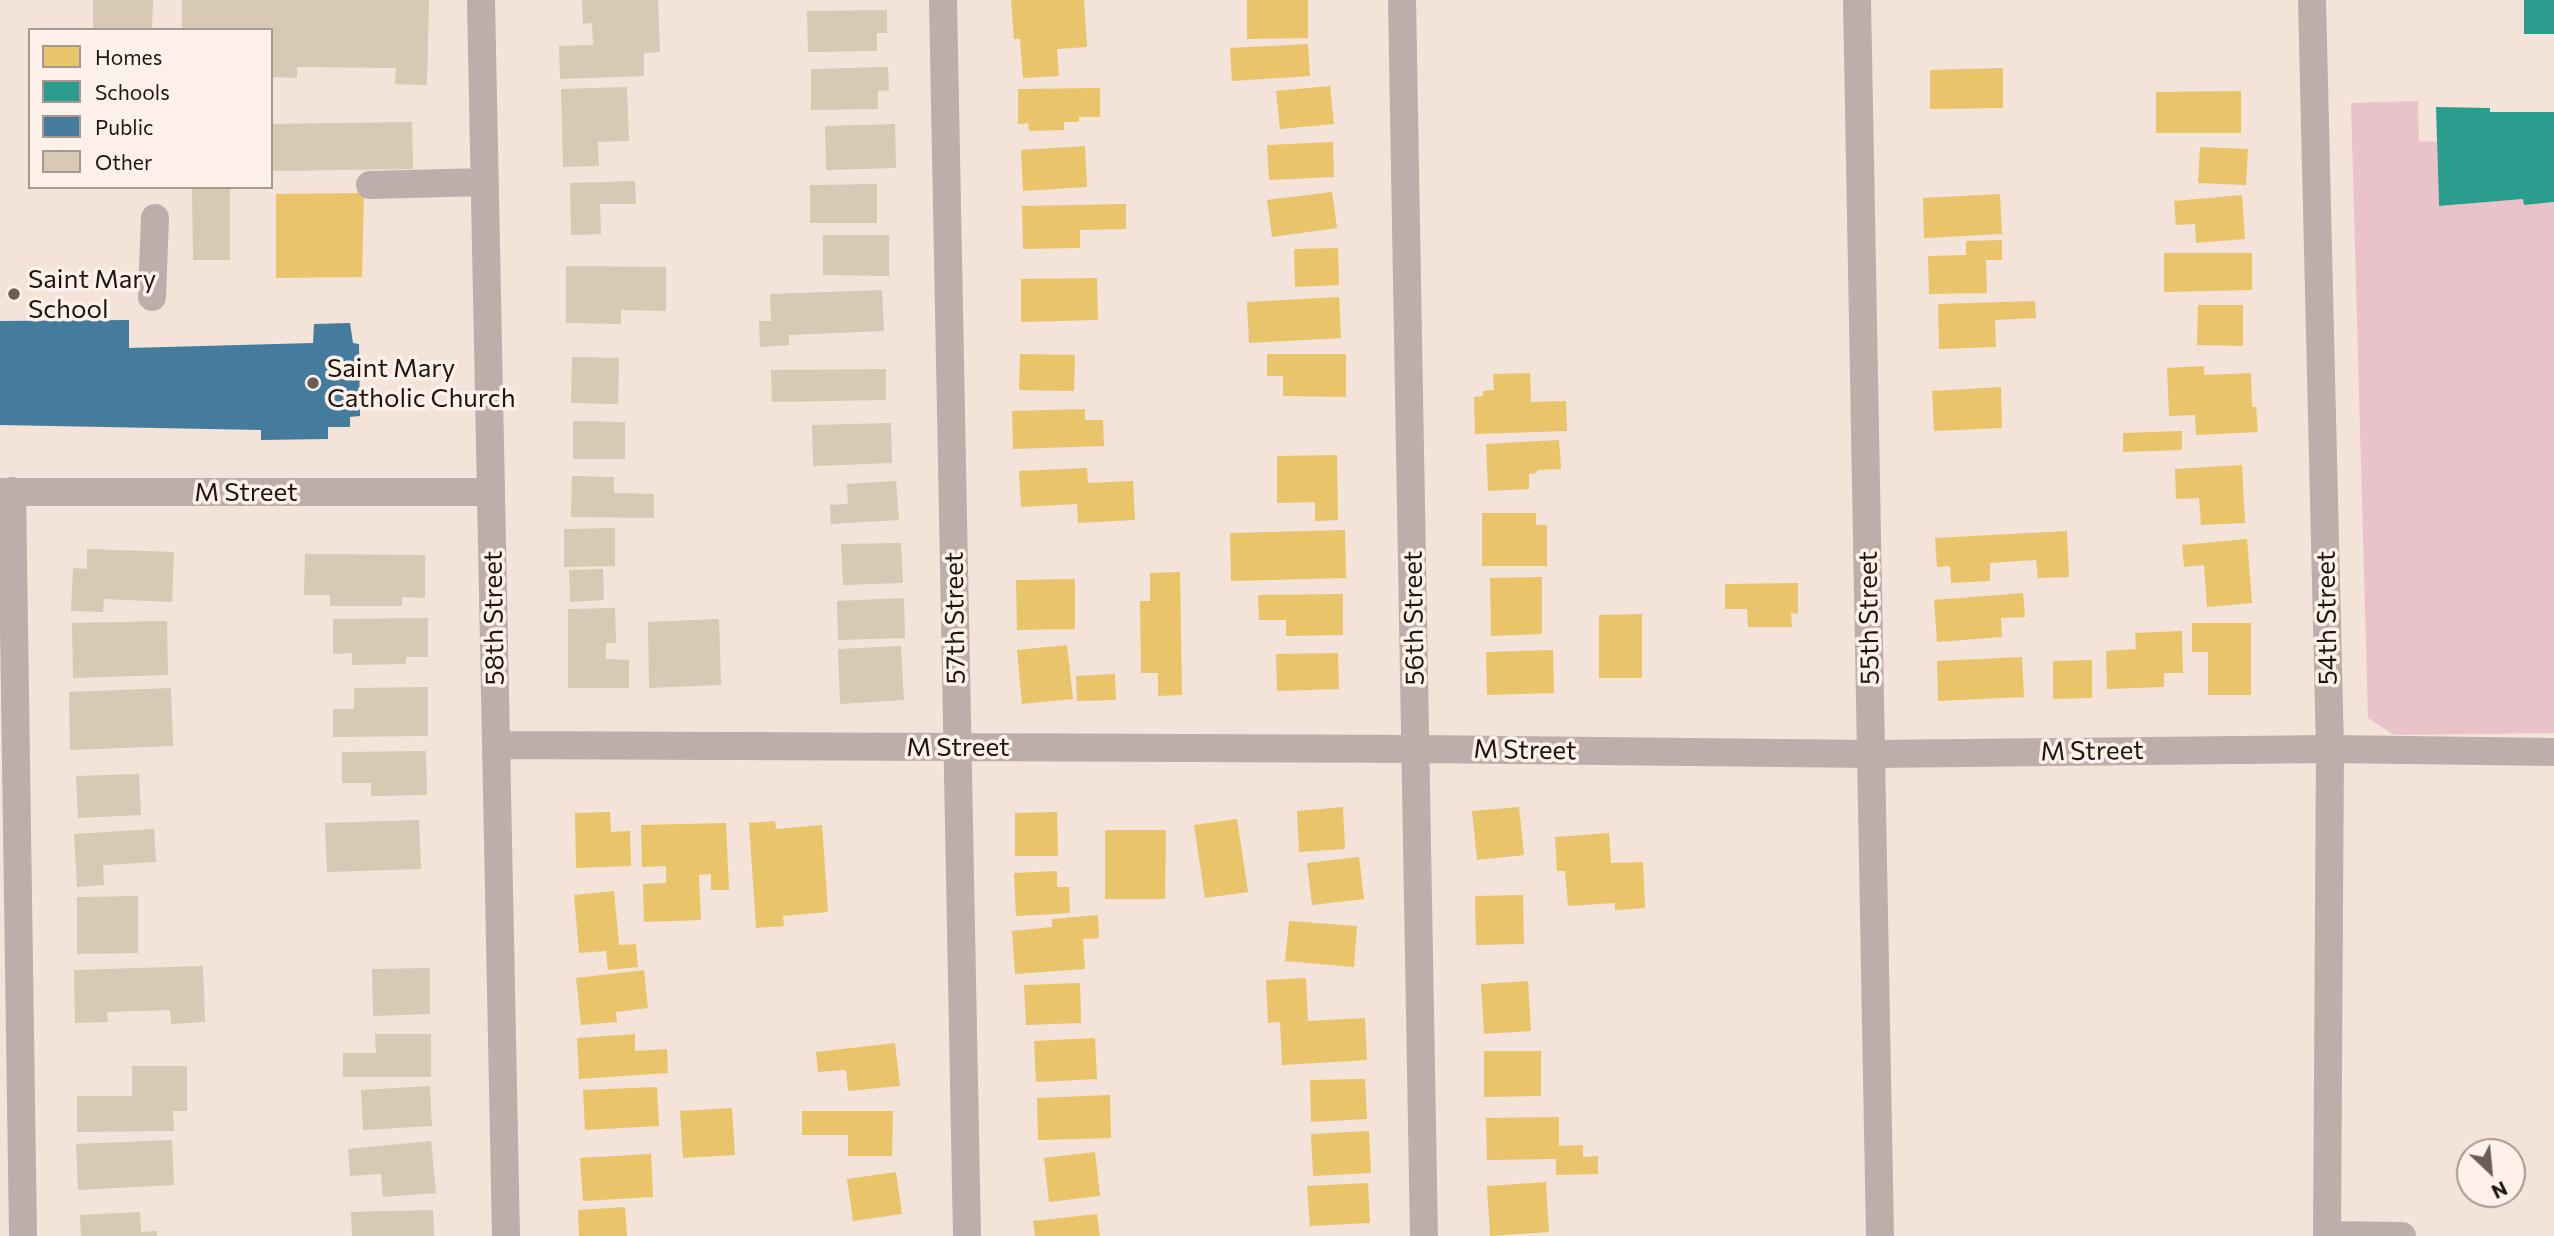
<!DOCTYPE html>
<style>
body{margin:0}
#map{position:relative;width:2554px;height:1236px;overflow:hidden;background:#f3e3d8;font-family:Commissioner,sans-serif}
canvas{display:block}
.legend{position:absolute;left:28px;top:28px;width:245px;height:161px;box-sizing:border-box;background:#fef1ea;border:2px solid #a59992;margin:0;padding:9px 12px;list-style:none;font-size:21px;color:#1f150e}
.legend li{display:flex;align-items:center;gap:14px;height:35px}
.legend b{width:35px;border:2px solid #a59992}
.north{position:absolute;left:2456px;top:1138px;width:70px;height:70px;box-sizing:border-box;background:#fef1ea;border:2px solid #a59992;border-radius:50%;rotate:154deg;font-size:19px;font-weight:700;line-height:28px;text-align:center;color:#1f150e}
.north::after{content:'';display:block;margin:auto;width:24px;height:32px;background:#695d55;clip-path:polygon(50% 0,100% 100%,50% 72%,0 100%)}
</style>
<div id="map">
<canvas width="2554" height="1236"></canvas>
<ul class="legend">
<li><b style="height:19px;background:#e9c46a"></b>Homes</li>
<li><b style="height:19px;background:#2a9d8f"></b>Schools</li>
<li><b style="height:19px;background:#457b9d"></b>Public</li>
<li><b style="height:19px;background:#d7c9b3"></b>Other</li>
</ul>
<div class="north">N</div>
</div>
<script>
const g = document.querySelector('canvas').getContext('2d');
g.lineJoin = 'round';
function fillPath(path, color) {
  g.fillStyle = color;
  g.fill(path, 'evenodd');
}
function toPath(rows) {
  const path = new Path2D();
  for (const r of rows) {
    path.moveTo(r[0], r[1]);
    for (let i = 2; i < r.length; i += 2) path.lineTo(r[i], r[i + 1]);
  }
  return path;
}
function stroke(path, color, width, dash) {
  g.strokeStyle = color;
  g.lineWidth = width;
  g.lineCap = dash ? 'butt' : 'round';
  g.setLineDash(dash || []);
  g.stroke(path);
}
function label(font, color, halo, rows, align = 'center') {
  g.font = font + ' Commissioner,sans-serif';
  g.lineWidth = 7;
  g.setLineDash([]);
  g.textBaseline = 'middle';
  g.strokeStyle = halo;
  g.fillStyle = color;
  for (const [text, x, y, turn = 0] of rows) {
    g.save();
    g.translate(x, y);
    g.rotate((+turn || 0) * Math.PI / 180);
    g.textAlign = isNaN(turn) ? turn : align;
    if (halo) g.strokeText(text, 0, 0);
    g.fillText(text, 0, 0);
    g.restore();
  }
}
const green = toPath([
 [2418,101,2419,141,2437,142,2439,206,2523,199,2524,205,2554,202,2554,733,2394,735,2368,718,2351,103]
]);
const homes = toPath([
 [1011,0,1084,0,1087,47,1057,49,1059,76,1023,78,1020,39,1014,39],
 [1247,0,1308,0,1308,38,1247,39],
 [1308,44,1310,76,1232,81,1230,48],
 [2003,68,2003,108,1930,109,1930,70],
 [1330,86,1334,124,1280,129,1276,91],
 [1100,88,1100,117,1079,117,1079,122,1064,122,1064,130,1029,131,1028,123,1018,124,1018,89],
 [2241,91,2241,133,2156,133,2156,92],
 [1333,142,1334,177,1269,180,1267,145],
 [1085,146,1087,187,1023,191,1021,150],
 [2200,147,2248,149,2246,185,2198,183],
 [1332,192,1337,228,1272,237,1267,200],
 [364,193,362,277,276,278,276,194],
 [2000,194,2002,234,1924,238,1923,198],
 [2242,195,2245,239,2196,243,2195,224,2176,225,2174,201],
 [1126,204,1126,229,1080,230,1080,248,1023,249,1022,206],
 [2002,240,2002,260,1986,260,1987,293,1929,294,1928,256,1966,255,1966,241],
 [1338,248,1339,285,1295,287,1294,249],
 [2164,253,2252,253,2252,290,2164,292],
 [1097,278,1098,320,1021,322,1021,279],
 [1339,297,1341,338,1249,343,1247,302],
 [2035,301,2036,318,1995,320,1996,347,1939,349,1938,304],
 [2198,305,2243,305,2243,346,2197,345],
 [1020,354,1075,355,1074,391,1019,390],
 [1267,354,1346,354,1346,397,1283,396,1283,376,1267,376],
 [2204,366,2204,375,2251,373,2252,407,2256,407,2258,432,2196,435,2195,415,2169,416,2167,368],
 [1530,373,1531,402,1566,401,1567,431,1475,434,1474,397,1483,396,1483,391,1494,390,1493,374],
 [2001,387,2002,428,1934,431,1932,391],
 [1085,409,1085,420,1103,420,1104,446,1013,449,1012,411],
 [2182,431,2182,450,2123,452,2123,433],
 [1559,440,1561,469,1537,470,1537,473,1529,474,1529,489,1488,491,1486,444],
 [1337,455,1338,520,1315,521,1315,502,1277,503,1277,456],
 [2242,465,2245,523,2201,525,2199,498,2176,499,2175,469],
 [1087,468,1088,483,1133,481,1135,520,1078,523,1077,504,1021,507,1019,471],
 [1482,513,1536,513,1536,525,1547,525,1547,566,1482,566],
 [1345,530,1346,578,1231,581,1230,533],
 [2067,531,2069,577,2038,578,2036,560,1990,563,1990,581,1951,583,1950,566,1937,567,1935,538],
 [2247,539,2252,603,2207,607,2204,565,2184,567,2182,545],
 [1180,572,1182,695,1158,696,1158,673,1141,673,1140,601,1150,601,1150,573],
 [1542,577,1542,634,1491,636,1490,578],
 [1075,579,1075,629,1017,630,1016,580],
 [1798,583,1798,614,1791,613,1792,627,1748,627,1747,609,1725,609,1725,584],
 [2023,593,2025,617,2001,618,2002,637,1937,642,1934,600],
 [1343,594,1343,635,1286,636,1286,620,1259,620,1258,595],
 [1642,614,1642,678,1599,678,1599,615],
 [2192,623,2251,623,2251,695,2208,695,2208,652,2192,652],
 [2182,631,2183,673,2164,673,2164,687,2107,689,2106,651,2136,649,2135,633],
 [1067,645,1073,699,1022,704,1017,650],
 [1553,650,1554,693,1487,695,1486,652],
 [1338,653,1339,689,1277,691,1276,654],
 [2022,657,2024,697,1938,701,1937,661],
 [2092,660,2092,698,2053,699,2053,661],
 [1115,674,1116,700,1077,701,1076,676],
 [1343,807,1345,849,1299,852,1297,811],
 [1519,807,1524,855,1477,860,1472,811],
 [610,812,611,832,630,831,631,866,576,868,575,813],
 [1057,812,1058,856,1015,856,1015,813],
 [1237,819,1248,892,1205,898,1194,825],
 [775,821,776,829,822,825,828,912,783,916,784,926,756,928,749,823],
 [726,823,729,890,711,890,711,874,699,875,701,920,644,922,643,884,666,883,666,866,642,867,641,825],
 [1105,830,1166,830,1165,899,1105,899],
 [1609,833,1611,863,1643,862,1645,908,1615,910,1615,903,1568,906,1565,871,1557,871,1555,837],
 [1359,857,1364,899,1312,905,1307,863],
 [1057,871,1057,887,1069,887,1070,913,1016,916,1014,873],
 [614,891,619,945,636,944,638,967,608,970,606,951,579,953,574,895],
 [1523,895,1524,944,1476,945,1475,896],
 [1098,915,1099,938,1083,939,1085,969,1015,974,1012,931,1052,927,1052,919],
 [1289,921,1357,926,1354,967,1285,961],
 [644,970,648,1008,616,1012,617,1022,581,1025,576,978],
 [1306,978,1308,1021,1365,1018,1367,1060,1282,1065,1280,1022,1268,1023,1266,980],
 [1528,981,1531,1031,1484,1034,1481,984],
 [1080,983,1081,1023,1026,1025,1024,985],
 [635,1034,635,1051,667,1049,668,1073,579,1079,577,1038],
 [1095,1038,1097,1079,1036,1082,1034,1041],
 [895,1043,900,1086,848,1091,846,1070,818,1072,816,1052],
 [1484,1051,1541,1051,1541,1096,1484,1097],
 [1365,1079,1367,1119,1311,1122,1310,1080],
 [657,1087,659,1126,585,1130,583,1090],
 [1110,1095,1111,1138,1038,1140,1037,1098],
 [732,1108,735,1155,683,1158,680,1111],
 [802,1111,893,1111,892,1156,848,1156,848,1135,802,1135],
 [1559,1117,1559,1146,1583,1145,1583,1157,1598,1156,1598,1174,1556,1175,1556,1159,1487,1160,1486,1118],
 [1369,1131,1371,1173,1313,1176,1311,1134],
 [1095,1152,1100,1196,1049,1202,1044,1158],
 [651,1154,653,1197,583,1201,580,1158],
 [896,1172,902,1214,853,1221,847,1179],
 [1546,1182,1549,1232,1490,1236,1487,1186],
 [1368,1183,1370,1223,1310,1226,1307,1186],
 [625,1207,627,1236,579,1236,578,1210],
 [1097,1214,1100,1236,1035,1236,1033,1221]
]);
const schools = toPath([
 [2524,0,2554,0,2554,34,2524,34],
 [2436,107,2490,108,2490,112,2554,112,2554,202,2524,205,2523,199,2439,206]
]);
const public = toPath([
 [129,320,129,348,313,343,314,324,350,323,353,343,359,344,360,416,350,417,350,427,328,427,328,439,261,440,261,430,0,425,0,321]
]);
const building = toPath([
 [93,0,153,0,152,30,93,30],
 [182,0,429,0,427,85,395,84,396,68,297,67,297,78,271,77,271,30,182,30],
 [582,0,658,0,660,52,644,53,644,76,560,79,559,46,593,45,592,23,583,24],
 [887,10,887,33,877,33,877,51,808,52,807,11],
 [888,67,889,90,878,91,878,109,811,110,811,69],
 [627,87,629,141,598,142,599,166,563,167,561,89],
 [412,122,413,169,271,171,271,124],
 [895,124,896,168,826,170,825,126],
 [635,181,636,204,600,204,601,234,571,235,570,183],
 [877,184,877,223,810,223,810,185],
 [192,187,230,187,230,260,193,260],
 [823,235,889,235,889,276,823,275],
 [566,266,666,267,666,311,621,310,621,324,566,323],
 [882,290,884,331,789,335,789,345,760,347,759,321,771,321,770,294],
 [572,357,619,358,618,404,571,403],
 [886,369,886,400,772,402,771,370],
 [573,421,625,422,625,459,573,459],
 [891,423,892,463,813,466,812,425],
 [572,476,614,477,614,493,654,494,654,518,571,517],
 [896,481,899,520,831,524,830,505,848,504,847,484],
 [615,528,615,566,564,567,564,529],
 [901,543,903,583,843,585,841,544],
 [87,549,174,552,172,602,104,599,103,612,71,611,73,568,87,569],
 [305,554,425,555,425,598,402,597,402,606,330,606,330,595,304,595],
 [603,569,604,600,570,602,569,570],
 [904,598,905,638,838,640,837,601],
 [615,608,616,643,606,643,606,659,629,660,629,688,568,688,568,609],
 [428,618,428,657,406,657,406,664,352,665,352,653,333,654,333,619],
 [719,619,721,685,649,688,648,622],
 [167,621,168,675,73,678,72,623],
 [901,646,904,700,840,704,838,649],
 [428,687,428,736,333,737,333,709,354,709,354,688],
 [171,688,173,746,70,750,69,692],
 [426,751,427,795,371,796,371,783,342,783,342,752],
 [139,774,141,815,78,818,76,776],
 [419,820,421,869,327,872,325,823],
 [154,829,156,862,103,865,104,885,77,887,74,834],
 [138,896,138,953,77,954,77,897],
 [203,966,205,1022,171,1024,170,1010,107,1012,108,1022,75,1023,74,970],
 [430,968,430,1014,373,1016,372,969],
 [375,1034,431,1034,431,1077,343,1077,343,1053,376,1053],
 [132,1066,187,1066,187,1111,173,1111,174,1131,77,1132,77,1096,132,1096],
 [430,1086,432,1126,363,1130,361,1090],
 [172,1140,174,1185,78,1190,76,1144],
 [431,1141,436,1193,383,1197,381,1174,350,1176,348,1149],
 [433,1210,434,1236,352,1236,351,1212],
 [140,1212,141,1232,157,1231,157,1236,81,1236,80,1215]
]);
const minor = toPath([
 [481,0,506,1236],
 [943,0,967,1236],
 [1402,0,1424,1236],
 [1857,0,1880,1236],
 [2312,0,2330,749,2327,1236],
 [370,185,485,182],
 [152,297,155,218],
 [12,491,23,1236],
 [0,492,491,492],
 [496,745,1417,749,1872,754,2330,749,2554,752],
 [2327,1235,2402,1236]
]);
const markers = [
 [14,294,7,"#695d55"],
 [313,383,7,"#695d55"]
];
const poiNames = [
 ["Saint Mary",28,279],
 ["School",28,309],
 ["Saint Mary",327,368],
 ["Catholic Church",327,398]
];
const streetNames = [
 ["M Street",246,492],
 ["58th Street",494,618,-91],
 ["57th Street",955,618,-91],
 ["56th Street",1414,618,-91],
 ["55th Street",1869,618,-91],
 ["54th Street",2327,618,-91],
 ["M Street",958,747],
 ["M Street",1525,750,1],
 ["M Street",2092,751,-1]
];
fillPath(green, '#e9c3c9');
fillPath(homes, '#e9c46a');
fillPath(schools, '#2a9d8f');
fillPath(public, '#457b9d');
fillPath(building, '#d7c9b3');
stroke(minor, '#bdadab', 28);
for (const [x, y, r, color] of markers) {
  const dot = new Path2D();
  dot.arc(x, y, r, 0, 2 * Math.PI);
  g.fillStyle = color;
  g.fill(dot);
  stroke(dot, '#fef1ea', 2.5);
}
label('26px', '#1f150e', '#fef1ea', poiNames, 'left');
label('26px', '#1f150e', '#fef1ea', streetNames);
</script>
